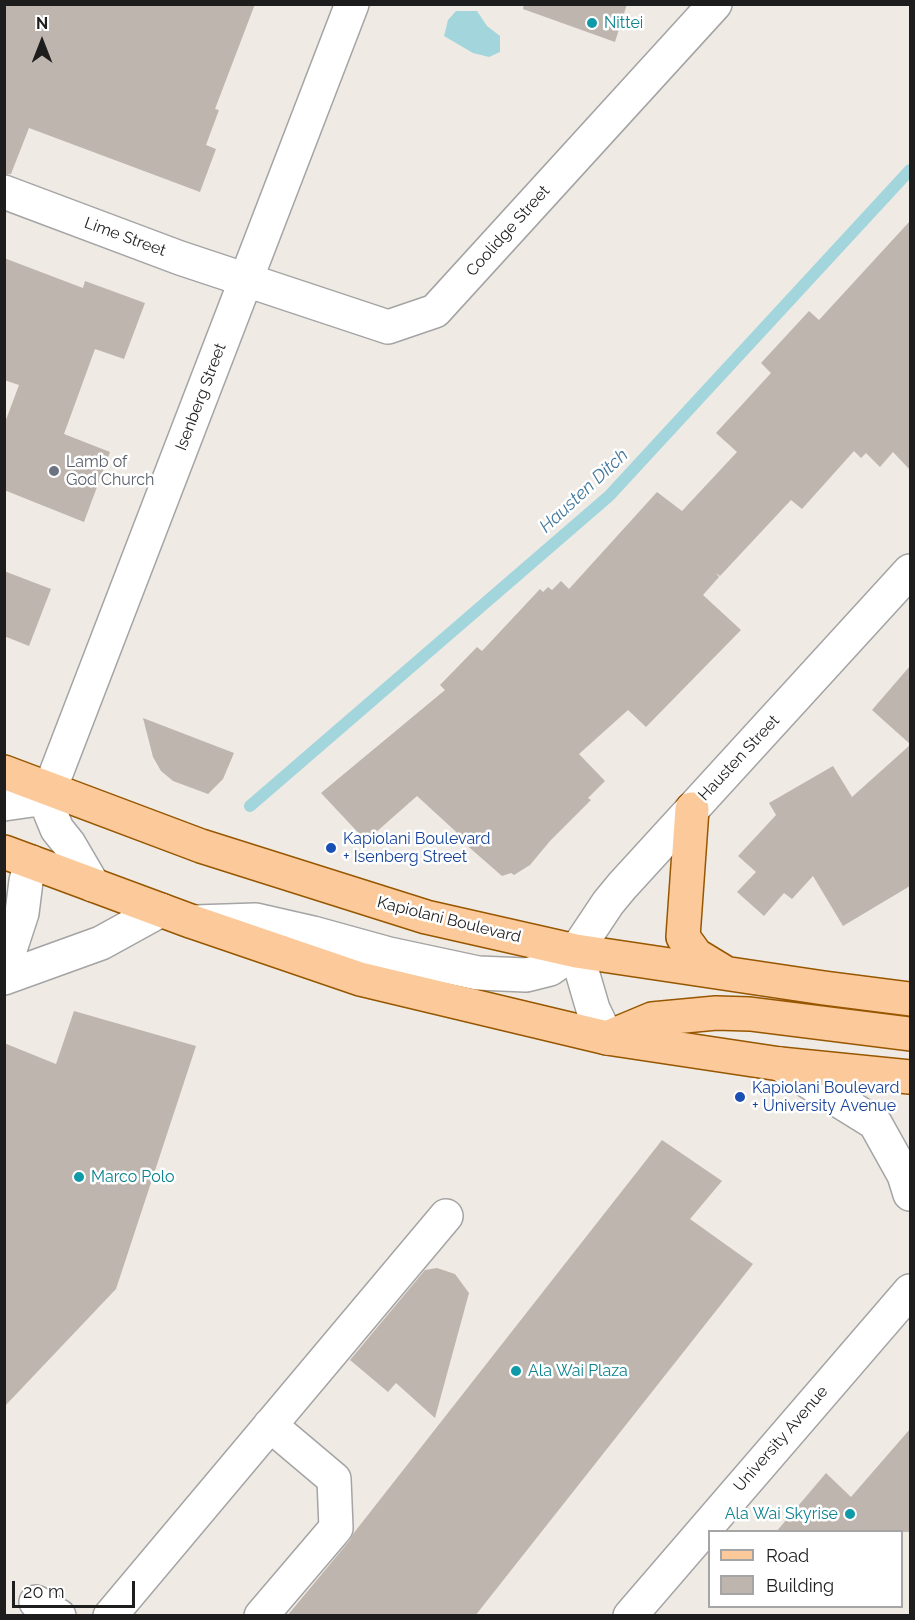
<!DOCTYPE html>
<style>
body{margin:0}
#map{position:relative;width:915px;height:1620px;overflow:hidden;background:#efeae3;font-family:Raleway,sans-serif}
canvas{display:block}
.frame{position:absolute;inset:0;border:6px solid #1d1d1d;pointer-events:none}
.legend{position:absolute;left:708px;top:1530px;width:195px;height:78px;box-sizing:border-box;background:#fff;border:2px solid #a5a5a5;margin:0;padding:8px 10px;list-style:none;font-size:18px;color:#1d1d1d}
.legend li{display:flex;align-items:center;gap:12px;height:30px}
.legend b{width:30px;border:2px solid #a5a5a5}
.north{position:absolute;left:12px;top:12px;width:60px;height:60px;-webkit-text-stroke:4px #fff;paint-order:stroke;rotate:0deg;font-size:16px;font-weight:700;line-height:24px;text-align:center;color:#1d1d1d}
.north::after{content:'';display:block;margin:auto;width:21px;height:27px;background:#1d1d1d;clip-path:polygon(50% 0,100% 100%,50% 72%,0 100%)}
.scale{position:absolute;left:12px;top:1581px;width:123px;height:27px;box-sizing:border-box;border:3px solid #1d1d1d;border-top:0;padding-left:8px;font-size:18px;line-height:21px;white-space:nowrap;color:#1d1d1d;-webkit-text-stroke:4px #fff;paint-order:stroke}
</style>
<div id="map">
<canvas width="915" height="1620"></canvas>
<div class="frame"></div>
<ul class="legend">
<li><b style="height:8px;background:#fcc99a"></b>Road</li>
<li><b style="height:16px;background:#bfb5af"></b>Building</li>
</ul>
<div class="north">N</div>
<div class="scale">20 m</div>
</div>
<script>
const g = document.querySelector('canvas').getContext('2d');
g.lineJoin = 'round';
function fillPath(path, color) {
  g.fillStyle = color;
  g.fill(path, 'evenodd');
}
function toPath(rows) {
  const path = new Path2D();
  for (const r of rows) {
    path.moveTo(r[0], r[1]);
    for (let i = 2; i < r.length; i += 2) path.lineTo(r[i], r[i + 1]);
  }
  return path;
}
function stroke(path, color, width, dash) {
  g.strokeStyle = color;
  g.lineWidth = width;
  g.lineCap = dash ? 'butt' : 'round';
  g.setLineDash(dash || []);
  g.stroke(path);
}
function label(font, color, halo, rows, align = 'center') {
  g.font = font + ' Raleway,sans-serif';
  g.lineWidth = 5;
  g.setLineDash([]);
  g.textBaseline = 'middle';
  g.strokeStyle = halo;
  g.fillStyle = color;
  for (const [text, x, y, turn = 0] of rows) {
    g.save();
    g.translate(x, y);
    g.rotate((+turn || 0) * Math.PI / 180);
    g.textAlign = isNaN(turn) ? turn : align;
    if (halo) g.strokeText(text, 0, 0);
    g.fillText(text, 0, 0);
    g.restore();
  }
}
const water = toPath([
 [456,11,477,11,487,26,500,36,500,52,489,57,473,53,444,36,448,20]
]);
const stream = toPath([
 [250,806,609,496,910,170]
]);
const building = toPath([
 [4,4,255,4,215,109,219,110,206,145,216,149,200,192,29,128,11,174,4,174],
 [524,4,627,4,615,42,523,9],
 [910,221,910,470,893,452,880,467,866,453,861,458,854,451,802,509,791,500,720,576,716,573,719,577,703,595,741,630,646,727,628,710,579,754,605,781,588,798,591,800,550,841,530,865,514,875,511,873,502,876,463,842,465,840,417,796,366,841,321,793,445,690,440,685,477,647,482,651,540,589,543,592,548,587,552,590,561,581,569,589,657,492,682,511,737,452,716,433,771,373,761,363,809,311,819,320],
 [4,258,83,288,85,281,145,303,124,359,95,349,64,434,110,452,84,522,4,490,4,425,19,385,4,380],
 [4,571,51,589,29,646,4,636],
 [910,666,910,744,872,710],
 [143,718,234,753,223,779,208,794,173,781,161,771,153,757],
 [910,745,910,886,843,926,813,876,792,899,784,893,764,916,737,892,756,872,738,856,776,815,769,803,833,766,852,797],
 [74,1011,196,1046,116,1289,4,1407,4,1043,56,1064],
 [662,1140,722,1181,690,1219,753,1264,475,1616,287,1616,350,1540,353,1534],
 [437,1268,455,1274,469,1293,435,1418,396,1383,388,1392,350,1360,425,1270],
 [910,1429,910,1532,776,1532,826,1473,851,1497]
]);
const minor = toPath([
 [4,192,180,258,388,327,435,311,715,4],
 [4,804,32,800,50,789],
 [93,885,69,844,57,829,50,812,50,789,352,4],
 [195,922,256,920,313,933,389,954,478,973,526,975,550,969,576,951,608,903,622,886,910,571],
 [576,951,593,1009,607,1038],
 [4,968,22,913,26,881,31,862],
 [4,978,101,943,161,910],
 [780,1064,875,1123,904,1175,910,1194],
 [36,1602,59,1616],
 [110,1616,446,1216],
 [261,1616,336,1528,334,1479,270,1425],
 [630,1616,910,1291]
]);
const major = toPath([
 [4,772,201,846,426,917,576,951,824,988,910,999],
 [692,809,683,937,696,955,724,972],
 [4,852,193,922,360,979,607,1038,780,1064,910,1077],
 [609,1037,652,1019,716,1013,750,1014,910,1034]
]);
const markers = [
 [592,23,6,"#0f9aa8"],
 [54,471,6,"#6b7280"],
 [331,848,6,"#1a4fb4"],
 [740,1097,6,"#1a4fb4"],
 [79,1177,6,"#0f9aa8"],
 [516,1371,6,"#0f9aa8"],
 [850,1514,6,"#0f9aa8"]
];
const cultureNames = [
 ["Nittei",604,23],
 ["Marco Polo",91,1177],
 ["Ala Wai Plaza",528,1371],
 ["Ala Wai Skyrise",838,1514,"right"]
];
const streetNames = [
 ["Coolidge Street",508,231,-48],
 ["Lime Street",125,237,20],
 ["Isenberg Street",201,397,-69],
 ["Hausten Street",739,758,-47],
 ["Kapiolani Boulevard",449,920,14],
 ["University Avenue",781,1439,-49]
];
const worshipNames = [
 ["Lamb of",66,462],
 ["God Church",66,480]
];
const transitNames = [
 ["Kapiolani Boulevard",343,839],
 ["+ Isenberg Street",343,857],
 ["Kapiolani Boulevard",752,1088],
 ["+ University Avenue",752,1106]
];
const waterNames = [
 ["Hausten Ditch",584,491,-43]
];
fillPath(water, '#a3d5dd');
stroke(stream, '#a3d5dd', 12);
fillPath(building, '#bfb5af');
stroke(minor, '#a4a4a4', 36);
stroke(major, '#975700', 36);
stroke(minor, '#fff', 33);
stroke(major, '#fcc99a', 33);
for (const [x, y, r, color] of markers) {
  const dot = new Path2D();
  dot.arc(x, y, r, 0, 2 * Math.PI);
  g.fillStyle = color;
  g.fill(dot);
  stroke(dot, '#fff', 2);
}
label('16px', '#0d838f', '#fff', cultureNames, 'left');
label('16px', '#1d1d1d', '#fff', streetNames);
label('16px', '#5b616d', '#fff', worshipNames, 'left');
label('16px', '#164399', '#fff', transitNames, 'left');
label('italic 18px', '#43799e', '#fff', waterNames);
</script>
